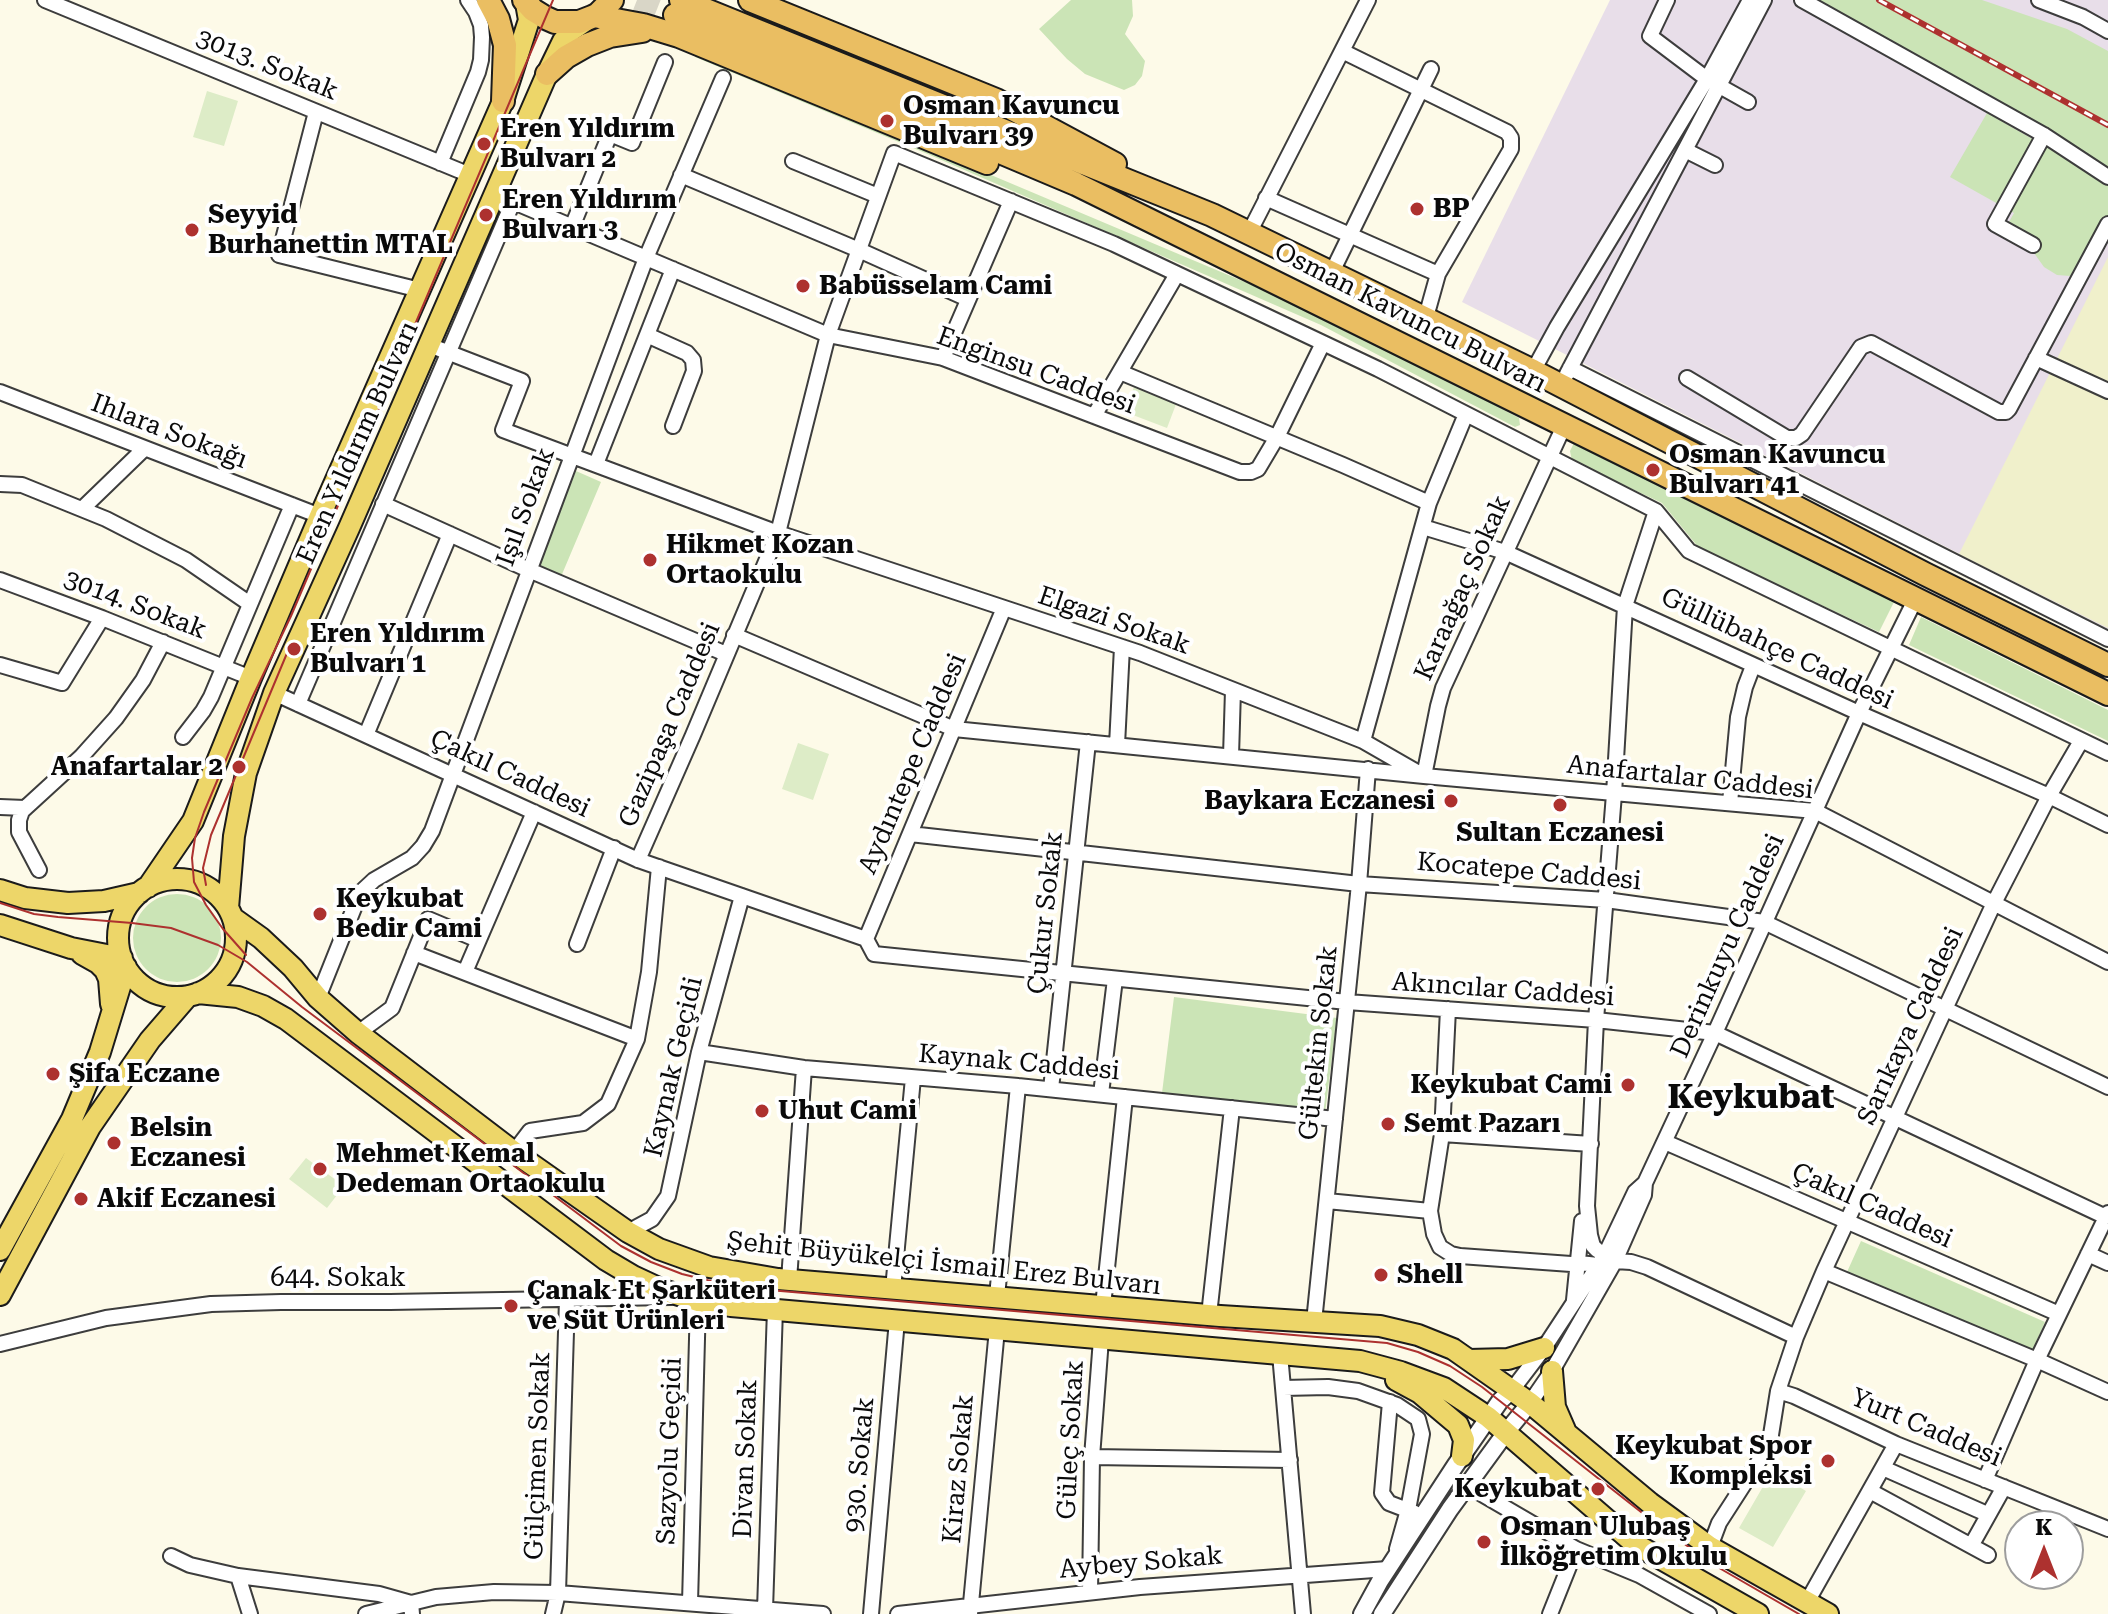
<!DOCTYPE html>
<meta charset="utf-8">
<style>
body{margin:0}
#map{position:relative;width:2108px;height:1614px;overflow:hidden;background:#fdfae8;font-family:"Roboto Serif",serif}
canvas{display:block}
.north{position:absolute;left:2004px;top:1510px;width:80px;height:80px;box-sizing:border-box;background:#fff;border:2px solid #9d9d9d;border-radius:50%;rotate:0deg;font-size:22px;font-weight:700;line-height:32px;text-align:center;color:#0a0a0a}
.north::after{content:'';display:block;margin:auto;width:28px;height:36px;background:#ad312f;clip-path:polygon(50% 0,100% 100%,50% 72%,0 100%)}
</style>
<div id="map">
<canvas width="2108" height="1614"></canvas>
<div class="north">K</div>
</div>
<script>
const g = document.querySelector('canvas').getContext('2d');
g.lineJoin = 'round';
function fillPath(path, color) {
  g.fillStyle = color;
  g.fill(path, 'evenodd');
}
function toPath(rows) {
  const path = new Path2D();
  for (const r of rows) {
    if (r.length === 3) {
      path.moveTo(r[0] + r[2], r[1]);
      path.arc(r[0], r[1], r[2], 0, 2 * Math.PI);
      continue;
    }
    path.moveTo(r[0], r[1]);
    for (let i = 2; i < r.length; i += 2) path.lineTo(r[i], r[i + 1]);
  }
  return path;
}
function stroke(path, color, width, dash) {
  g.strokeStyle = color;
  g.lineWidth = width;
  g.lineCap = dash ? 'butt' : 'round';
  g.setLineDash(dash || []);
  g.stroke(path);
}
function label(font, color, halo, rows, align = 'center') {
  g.font = font + ' "Roboto Serif",serif';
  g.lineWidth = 8;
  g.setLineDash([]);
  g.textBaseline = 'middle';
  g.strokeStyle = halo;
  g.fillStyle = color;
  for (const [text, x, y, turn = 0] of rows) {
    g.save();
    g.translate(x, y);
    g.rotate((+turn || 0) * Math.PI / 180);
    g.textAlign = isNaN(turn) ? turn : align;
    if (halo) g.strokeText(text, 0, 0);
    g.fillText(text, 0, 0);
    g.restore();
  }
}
const industrial = toPath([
 [1610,0,2108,0,2108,629,1462,302]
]);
const farmland = toPath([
 [2108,257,2108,628,1959,554]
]);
const green = toPath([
 [1071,0,1132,0,1133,16,1125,34,1145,61,1142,76,1135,85,1124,90,1085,74,1067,59,1039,29],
 [1812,0,1982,0,2067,29,2108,51,2108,168],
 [697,51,1335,320,1519,418,1520,425,1515,427,1321,325,930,155,695,57],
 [1987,113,2108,182,2108,222,2081,270,2070,276,2057,275,2044,267,2034,253,2032,242,2006,227,2014,213,1950,177],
 [1574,443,1894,602,1879,632,1699,548,1662,503,1572,461,1570,451],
 [576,471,601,482,560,579,534,568],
 [1921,617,2108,710,2108,741,1909,645],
 [177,938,44],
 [1174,997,1337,1018,1325,1113,1162,1093],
 [1861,1241,2045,1322,2031,1353,1847,1272]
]);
const pitch = toPath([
 [207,91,238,101,224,146,193,137],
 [1135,384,1178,399,1167,428,1125,412],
 [798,743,829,754,813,800,782,789],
 [306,1158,344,1186,327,1208,289,1179],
 [1772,1471,1806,1491,1773,1547,1739,1528]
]);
const trunkTunnel = toPath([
 [637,0,675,15]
]);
const minor = toPath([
 [45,0,470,175],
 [1667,0,1650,36,1707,79,1748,102],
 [1802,0,2044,135,2108,177],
 [2039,0,2083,17,2108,31],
 [1342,51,1507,132,1511,138,1511,149,1438,274,1426,317],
 [316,112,279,255,420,290],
 [1685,150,1715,165],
 [793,161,878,196],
 [440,163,478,72,481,60,482,37,481,25,476,12,468,0],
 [681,175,859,250,968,299],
 [495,194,828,335,943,358,1240,472,1251,472,1258,469,1277,437,1323,343],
 [1266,198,1438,274],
 [572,227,610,134,632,143,665,62],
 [1249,233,1368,0],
 [2033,245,1995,224,2044,135],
 [1332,272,1431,69],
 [647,335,687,353,693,360,694,371,673,426],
 [429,345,522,381,503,430,778,533,1140,653,1363,741,1417,772],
 [943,358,1011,201],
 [2036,358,2108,391],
 [1570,368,2108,639],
 [1533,371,1557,327,1707,79,1750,0],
 [1120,372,1343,465,1429,503],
 [1567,374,1764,0],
 [1687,378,1787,438,1796,438,1802,434,1861,347,1871,343,1999,412,2006,412,2009,409,2108,224],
 [0,392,320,516],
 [1094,416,1177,274],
 [596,464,673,269],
 [0,484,22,485,106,519,186,560,250,604],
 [383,504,529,570,726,654],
 [82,509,144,449],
 [1423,527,1505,552,1859,713,2049,796,2108,825],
 [0,580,102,618,251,678],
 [734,635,954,729,1424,776,1815,811,2108,962],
 [0,665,62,683,102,618],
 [274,693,638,860,866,939],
 [298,704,513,202],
 [366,735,450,534],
 [183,737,203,711,211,697,292,505],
 [1363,741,1429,503,1466,414],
 [2081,741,2049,796,1994,903,1824,1271,1796,1337,1778,1391,1794,1396,1896,1444,2108,1529],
 [1117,745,1122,647],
 [1231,756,1233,690],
 [1424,776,1438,706,1443,688,1564,426],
 [1730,803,1738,717,1745,687,1753,666],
 [0,807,25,808],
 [910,834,1359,884,1606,900,1764,922,2108,1087],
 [638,860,693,735,778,533,828,335,894,153,1114,244,1378,369,1656,511,1689,551,2108,753],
 [39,870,19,832,19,820,22,811,81,757,116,718,143,680,163,642],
 [866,939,874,954,1347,1002,1596,1020,1715,1033,2106,1217],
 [866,939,1004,608],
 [577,944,614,848],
 [414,953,637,1039],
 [465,972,534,812],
 [318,998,360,893,374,880,412,858,423,846,432,831,646,258,723,78],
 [1448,1009,1442,1134,1430,1211,1434,1234,1440,1247,1451,1254,1460,1256,1571,1264,1579,1263,1598,1265,1615,1261,1631,1262,1647,1267,1796,1337],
 [358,1033,392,1008,428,919,478,940],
 [699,1052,804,1068,1018,1086,1335,1119],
 [1051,1089,1088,742],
 [1101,1094,1115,979],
 [1442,1134,1591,1144],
 [1665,1142,2059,1314],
 [514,1152,530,1131,583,1123,608,1104,637,1039,649,972,659,867],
 [1327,1201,1430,1211],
 [628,1232,652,1219,668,1196,699,1052,742,896],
 [2088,1254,2108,1263],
 [1615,1261,1597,1250,1593,1246,1590,1235,1587,1206,1596,1020,1614,794,1625,606,1656,511],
 [1824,1271,2037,1360,2108,1392],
 [789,1280,804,1068],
 [893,1289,913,1078],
 [997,1296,1018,1086],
 [1574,1300,1582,1221],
 [1103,1306,1125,1097],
 [1209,1315,1232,1108],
 [1314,1322,1359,884,1368,769],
 [0,1344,106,1318,211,1304,281,1302,390,1302,671,1297],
 [1280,1354,1303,1614],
 [1283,1388,1328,1387,1358,1391,1397,1405,1418,1419,1422,1434,1408,1510,1397,1549],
 [1512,1390,1544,1348,1605,1255,1635,1192,1645,1183,1715,1033,1859,713,1916,598],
 [1390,1402,1382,1493,1389,1503,1415,1513],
 [1530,1403,1552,1371,1615,1261,1644,1195,1645,1183],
 [1092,1457,1290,1460],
 [1883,1468,1987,1514],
 [1985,1480,2037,1360,2108,1213],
 [1468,1486,1576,1549,1639,1575,1709,1614],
 [1870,1491,1988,1555],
 [1971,1546,2004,1487],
 [1710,1547,1719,1523,1766,1450,1771,1435,1778,1391],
 [171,1556,190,1565,238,1576,379,1594,411,1603,412,1614],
 [238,1576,250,1614],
 [1090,1592,1092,1457,1101,1339],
 [1807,1602,1896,1444],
 [690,1603,698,1301],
 [765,1610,775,1309],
 [366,1614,436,1597,494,1592,558,1593,823,1614],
 [553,1614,558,1593,567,1299],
 [871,1614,897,1320],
 [898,1614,1140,1587,1388,1569],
 [970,1614,997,1329],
 [1550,1614,1576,1549]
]);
const tertiary = toPath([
 [1362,1614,1380,1581,1455,1466,1500,1401,1512,1390],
 [1382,1614,1450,1509,1507,1431,1530,1403]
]);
const primary = toPath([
 [177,938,59],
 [148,887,193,821,251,678,320,516,503,101,529,20,526,3],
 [0,890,25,898,68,903,104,901,139,893],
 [228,908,234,836,246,773,274,693,349,528,547,74,563,41,572,30,588,19],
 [233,918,261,938,293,968,318,998,358,1033,514,1152,628,1232,659,1249,709,1267,778,1279,1220,1316,1380,1326,1418,1335,1453,1349,1530,1403,1650,1503,1710,1547,1828,1614],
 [0,925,71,948,122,958],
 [82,954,98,963,105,970,109,979,111,1004],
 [198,993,238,997,263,1006,286,1019,606,1260,633,1276,663,1290,698,1301,731,1306,1360,1361,1401,1372,1444,1388,1488,1417,1635,1544,1758,1614],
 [0,1250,72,1119,100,1052,126,967],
 [0,1295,90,1127,150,1040,188,996],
 [1469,1360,1508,1359,1544,1348],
 [1552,1371,1555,1407,1565,1430],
 [1396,1380,1420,1393,1458,1425,1464,1440,1462,1456]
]);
const trunk = toPath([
 [488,0,498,19,505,45,503,101],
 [524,0,533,10,546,18,555,22,579,22,597,15,612,0],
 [681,0,1212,215,1533,371,1925,574,2108,665],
 [750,0,996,100,1115,164],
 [675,15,1076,184,2108,694],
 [594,16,643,25,679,36,987,163],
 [547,74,566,57,587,45,610,36,642,31]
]);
const tram = toPath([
 [206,885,203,868,211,835,290,646],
 [0,903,34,914,58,917,132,923,171,928,218,945,247,962,302,1007,621,1246,651,1262,682,1274,719,1283,769,1290,1387,1343,1418,1352,1450,1366,1482,1387,1655,1523,1714,1565,1799,1614],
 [246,955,223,929,206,905,194,882,192,858,195,838,204,812,252,698,291,616,553,0]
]);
const rail = toPath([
 [1879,0,2108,125]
]);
const markers = [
 [887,121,8,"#ad312f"],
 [484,144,8,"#ad312f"],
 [1417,209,8,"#ad312f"],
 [486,215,8,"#ad312f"],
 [192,230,8,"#ad312f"],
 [803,286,8,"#ad312f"],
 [1653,470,8,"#ad312f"],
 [650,560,8,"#ad312f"],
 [294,649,8,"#ad312f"],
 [239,767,8,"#ad312f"],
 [1451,801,8,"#ad312f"],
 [1560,805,8,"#ad312f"],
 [320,914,8,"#ad312f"],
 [53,1074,8,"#ad312f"],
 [1628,1085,8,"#ad312f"],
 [762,1111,8,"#ad312f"],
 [1388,1124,8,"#ad312f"],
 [114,1143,8,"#ad312f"],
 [320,1169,8,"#ad312f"],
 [81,1199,8,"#ad312f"],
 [1381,1275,8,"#ad312f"],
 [511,1306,8,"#ad312f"],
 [1828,1461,8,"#ad312f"],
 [1598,1489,8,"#ad312f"],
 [1484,1542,8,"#ad312f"]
];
const streetNames = [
 ["3013. Sokak",267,65,22],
 ["Osman Kavuncu Bulvarı",1410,318,27],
 ["Enginsu Caddesi",1036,371,20],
 ["Ihlara Sokağı",169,432,21],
 ["Eren Yıldırım Bulvarı",358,443,-66],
 ["Işıl Sokak",526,507,-70],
 ["Karaağaç Sokak",1463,588,-66],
 ["3014. Sokak",135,605,21],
 ["Elgazi Sokak",1114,621,19],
 ["Güllübahçe Caddesi",1777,649,25],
 ["Gazipaşa Caddesi",670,725,-67],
 ["Aydıntepe Caddesi",913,764,-67],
 ["Çakıl Caddesi",510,774,25],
 ["Anafartalar Caddesi",1690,778,6],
 ["Kocatepe Caddesi",1529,872,5],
 ["Çukur Sokak",1046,913,-84],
 ["Derinkuyu Caddesi",1728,946,-66],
 ["Akıncılar Caddesi",1503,990,4],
 ["Sarıkaya Caddesi",1911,1026,-65],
 ["Gültekin Sokak",1319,1043,-84],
 ["Kaynak Caddesi",1019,1063,5],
 ["Kaynak Geçidi",674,1067,-77],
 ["Çakıl Caddesi",1872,1206,24],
 ["Şehit Büyükelçi İsmail Erez Bulvarı",944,1264,6],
 ["644. Sokak",338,1278],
 ["Yurt Caddesi",1926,1428,23],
 ["Güleç Sokak",1071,1440,-87],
 ["Sazyolu Geçidi",670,1451,-88],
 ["Gülçimen Sokak",538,1456,-88],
 ["Divan Sokak",746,1459,-88],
 ["930. Sokak",860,1465,-85],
 ["Kiraz Sokak",959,1469,-85],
 ["Aybey Sokak",1141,1563,-5]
];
const poiNames = [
 ["Osman Kavuncu",903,106],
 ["Bulvarı 39",903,136],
 ["Eren Yıldırım",500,129],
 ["Bulvarı 2",500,159],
 ["Eren Yıldırım",502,200],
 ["Bulvarı 3",502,230],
 ["BP",1433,209],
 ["Seyyid",208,215],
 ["Burhanettin MTAL",208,245],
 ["Babüsselam Cami",819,286],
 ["Osman Kavuncu",1669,455],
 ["Bulvarı 41",1669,485],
 ["Hikmet Kozan",666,545],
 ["Ortaokulu",666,575],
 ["Eren Yıldırım",310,634],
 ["Bulvarı 1",310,664],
 ["Anafartalar 2",223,767,"right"],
 ["Baykara Eczanesi",1435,801,"right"],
 ["Sultan Eczanesi",1560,833,"center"],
 ["Keykubat",336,899],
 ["Bedir Cami",336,929],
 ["Şifa Eczane",69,1074],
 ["Keykubat Cami",1612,1085,"right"],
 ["Uhut Cami",778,1111],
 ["Semt Pazarı",1404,1124],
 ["Belsin",130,1128],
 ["Eczanesi",130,1158],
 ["Mehmet Kemal",336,1154],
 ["Dedeman Ortaokulu",336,1184],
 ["Akif Eczanesi",97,1199],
 ["Shell",1397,1275],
 ["Çanak Et Şarküteri",527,1291],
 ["ve Süt Ürünleri",527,1321],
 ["Keykubat Spor",1812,1446,"right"],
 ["Kompleksi",1812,1476,"right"],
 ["Keykubat",1582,1489,"right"],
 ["Osman Ulubaş",1500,1527],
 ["İlköğretim Okulu",1500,1557]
];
const districtNames = [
 ["Keykubat",1751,1098]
];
fillPath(industrial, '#e8dee9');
fillPath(farmland, '#f0f0cb');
fillPath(green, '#cbe4b6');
fillPath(pitch, '#ddecc7');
stroke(trunkTunnel, '#d9d6c7', 22, [22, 11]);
stroke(minor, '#3d3d3d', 18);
stroke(tertiary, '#3d3d3d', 20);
stroke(primary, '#1b1b1b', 24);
stroke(trunk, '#1b1b1b', 26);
stroke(minor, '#fff', 14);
stroke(tertiary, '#fff', 16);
stroke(primary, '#edd669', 20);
stroke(trunk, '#eabe62', 22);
stroke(tram, '#ad312f', 2);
stroke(rail, '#ad312f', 6);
stroke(rail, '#fff', 3, [9]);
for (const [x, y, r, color] of markers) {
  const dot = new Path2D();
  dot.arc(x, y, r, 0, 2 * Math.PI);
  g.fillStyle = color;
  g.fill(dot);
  stroke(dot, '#fff', 3);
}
label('26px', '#0a0a0a', '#fff', streetNames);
label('bold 26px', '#0a0a0a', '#fff', poiNames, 'left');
label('bold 34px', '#0a0a0a', '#fff', districtNames);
</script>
